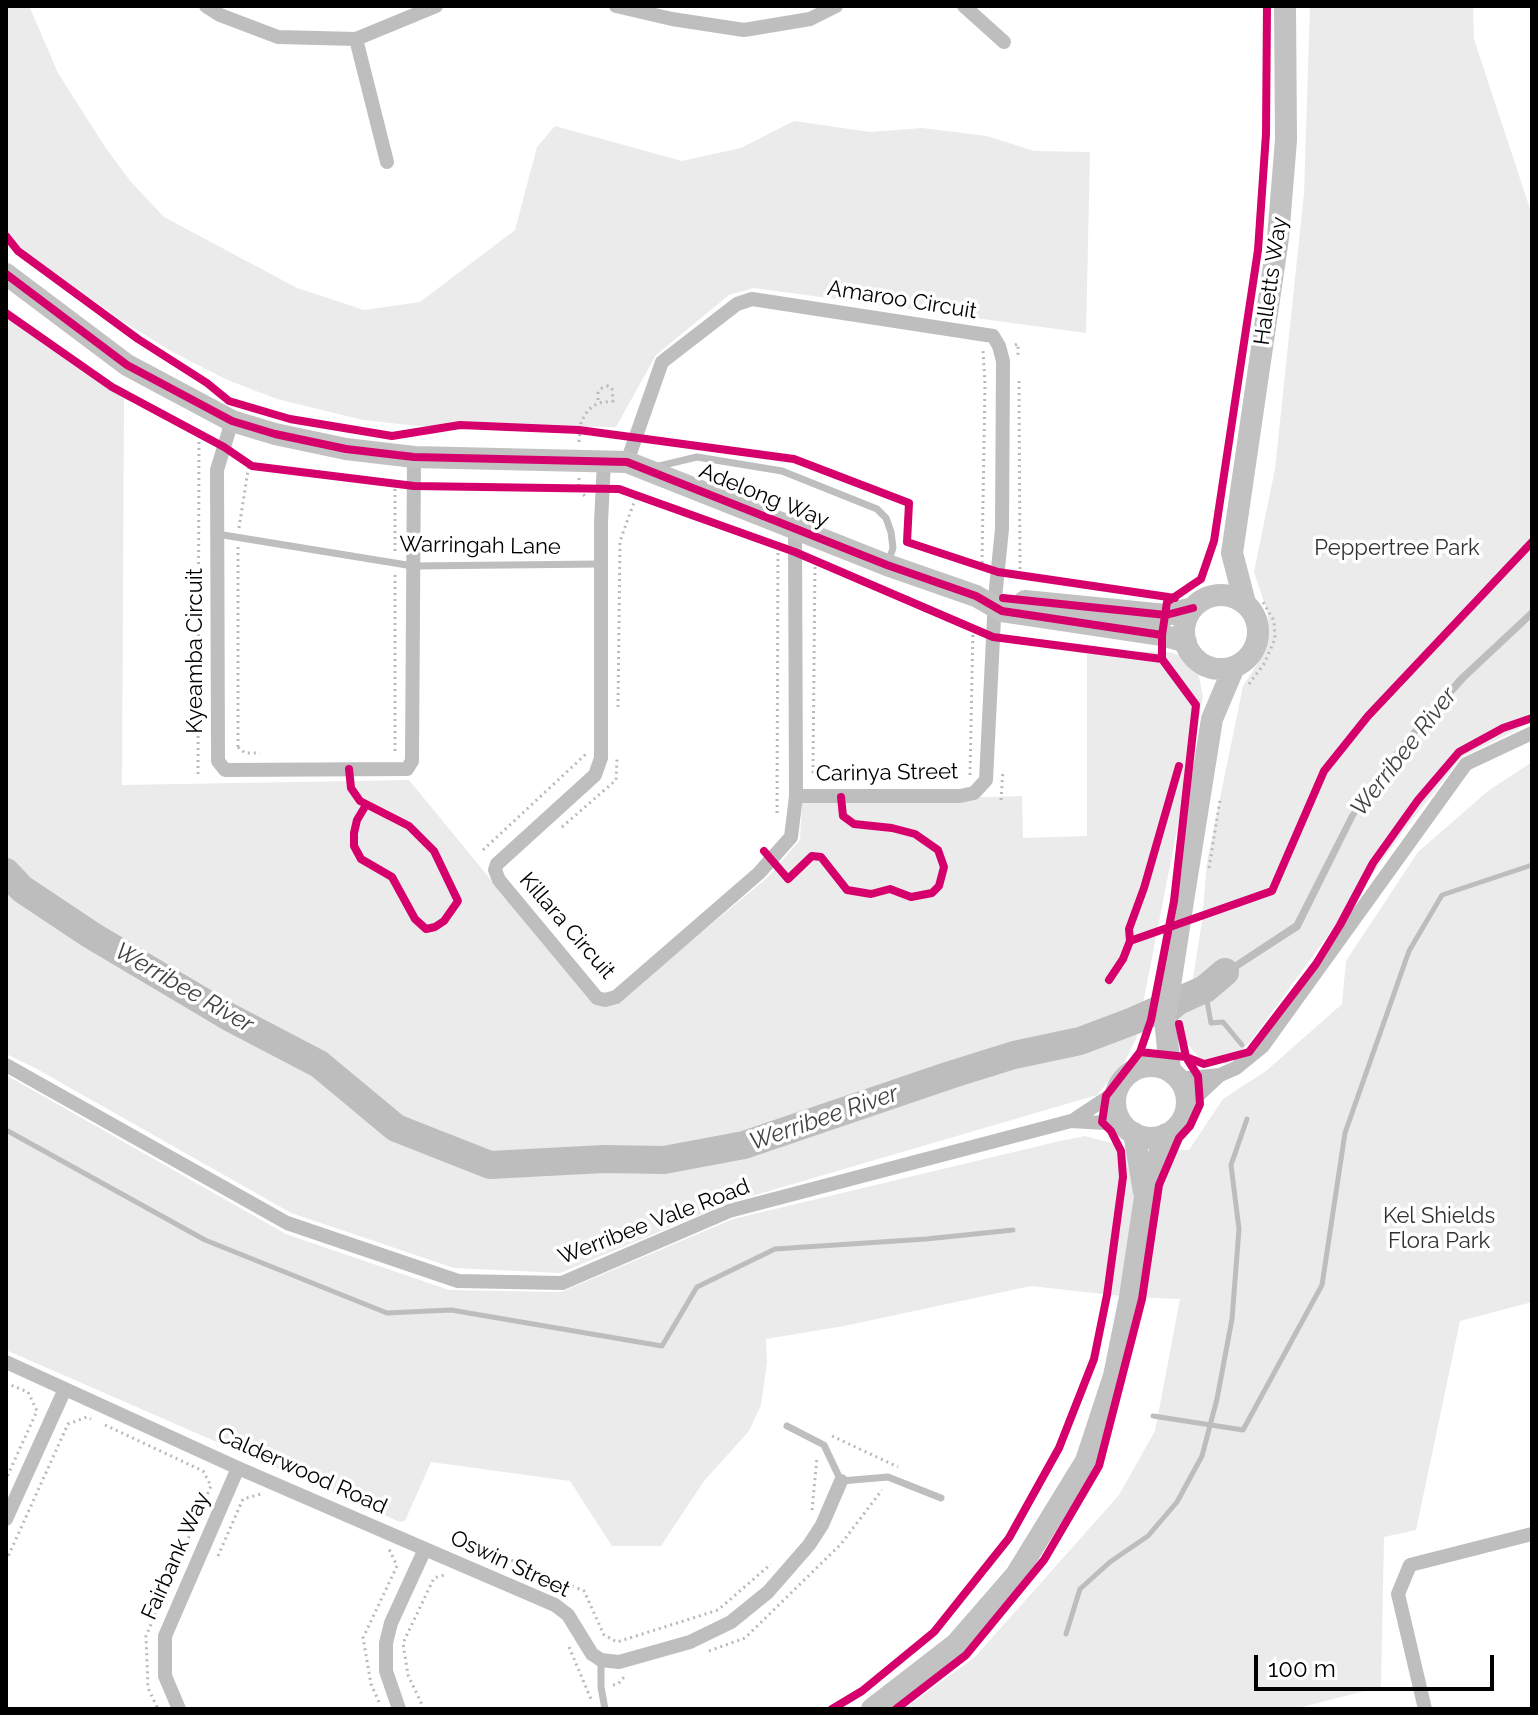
<!DOCTYPE html>
<style>
body{margin:0}
#map{position:relative;width:1538px;height:1715px;overflow:hidden;background:#fff;font-family:Raleway,sans-serif}
canvas{display:block}
.frame{position:absolute;inset:0;border:8px solid #000;pointer-events:none}
.scale{position:absolute;left:1254px;top:1655px;width:240px;height:36px;box-sizing:border-box;border:4px solid #000;border-top:0;padding-left:10px;font-size:24px;line-height:28px;white-space:nowrap;color:#000;-webkit-text-stroke:6px #fff;paint-order:stroke}
</style>
<div id="map">
<canvas width="1538" height="1715"></canvas>
<div class="frame"></div>
<div class="scale">100 m</div>
</div>
<script>
const g = document.querySelector('canvas').getContext('2d');
g.lineJoin = 'round';
function fillPath(path, color) {
  g.fillStyle = color;
  g.fill(path, 'evenodd');
}
function toPath(rows) {
  const path = new Path2D();
  for (const r of rows) {
    if (r.length === 3) {
      path.moveTo(r[0] + r[2], r[1]);
      path.arc(r[0], r[1], r[2], 0, 2 * Math.PI);
      continue;
    }
    path.moveTo(r[0], r[1]);
    for (let i = 2; i < r.length; i += 2) path.lineTo(r[i], r[i + 1]);
  }
  return path;
}
function stroke(path, color, width, dash) {
  g.strokeStyle = color;
  g.lineWidth = width;
  g.lineCap = dash ? 'butt' : 'round';
  g.setLineDash(dash || []);
  g.stroke(path);
}
function label(font, color, halo, rows, align = 'center') {
  g.font = font + ' Raleway,sans-serif';
  g.lineWidth = 7;
  g.setLineDash([]);
  g.textBaseline = 'middle';
  g.strokeStyle = halo;
  g.fillStyle = color;
  for (const [text, x, y, turn = 0] of rows) {
    g.save();
    g.translate(x, y);
    g.rotate((+turn || 0) * Math.PI / 180);
    g.textAlign = isNaN(turn) ? turn : align;
    if (halo) g.strokeText(text, 0, 0);
    g.fillText(text, 0, 0);
    g.restore();
  }
}
const green = toPath([
 [6,6,29,6,58,73,105,147,131,182,164,217,297,288,364,310,420,302,515,230,537,147,555,126,682,161,741,148,794,121,870,132,922,128,987,136,1034,151,1090,152,1086,333,754,288,729,295,656,355,616,427,417,426,363,420,277,399,225,379,171,351,124,322,25,252,6,230],
 [1310,6,1473,6,1474,39,1532,215,1532,608,1458,677,1399,745,1349,815,1294,923,1220,972,1190,998,1202,921,1207,862,1243,686,1265,652,1268,614,1254,572,1275,469,1304,193],
 [6,316,124,398,122,785,409,780,592,1003,615,1004,767,878,800,840,802,803,1022,796,1023,838,1087,836,1087,651,1169,652,1181,656,1197,667,1203,697,1136,1039,1125,1061,1097,1095,728,1203,560,1273,454,1268,291,1213,37,1069,6,1054],
 [1532,618,1532,722,1462,757,1409,824,1251,1041,1227,1064,1202,1061,1185,1041,1180,1017,1223,979,1300,929,1356,816,1405,748,1467,679],
 [1532,762,1532,1302,1460,1321,1416,1530,1384,1537,1381,1687,1294,1709,904,1709,975,1657,1119,1495,1155,1431,1180,1299,1130,1297,1031,1286,844,1326,766,1339,767,1362,761,1405,749,1431,704,1481,661,1546,612,1546,570,1481,431,1462,405,1521,400,1522,6,1350,6,1075,286,1234,449,1290,561,1292,733,1219,1060,1141,1085,1136,1134,1149,1189,1150,1223,1099,1266,1071,1342,1004,1346,961,1418,852,1488,791]
]);
const water = toPath([
 [1532,608,1532,618,1467,679,1405,748,1356,816,1300,929,1223,979,1172,1025,1168,1017,1220,972,1294,923,1349,815,1399,745,1458,677]
]);
const stream = toPath([
 [1205,990,1211,1023,1223,1022,1242,1045],
 [6,1130,205,1240,387,1313,451,1310,662,1346,697,1287,775,1249,926,1239,1013,1230],
 [1153,1416,1243,1430,1322,1285,1345,1133,1409,951,1442,895,1532,865],
 [1066,1634,1080,1589,1110,1562,1148,1536,1177,1502,1202,1456,1217,1399,1232,1319,1239,1229,1231,1165,1247,1119]
]);
const river = toPath([
 [6,872,22,889,91,935,229,1017,319,1064,396,1128,490,1165,604,1159,664,1160,744,1145,950,1075,1014,1055,1080,1041,1133,1021,1205,989,1225,972]
]);
const path = toPath([
 [1015,345,1018,344,1018,357],
 [1019,381,1020,575],
 [579,442,581,422,588,410,598,403,613,401,612,389,608,386,602,388,598,393,598,403],
 [579,478,579,489,587,499],
 [239,528,249,464],
 [395,551,395,483],
 [815,561,813,772,823,780],
 [982,563,985,383,983,351],
 [395,575,395,754],
 [1249,684,1264,664,1275,639,1274,621,1263,602],
 [618,707,620,541,637,494],
 [238,747,245,753,260,753],
 [238,747,238,547],
 [198,774,199,435],
 [970,775,973,628],
 [1001,800,1003,770],
 [777,813,778,546],
 [562,827,616,780,617,759],
 [483,850,586,754],
 [1209,868,1220,800],
 [6,1383,28,1392,37,1411,6,1479],
 [105,1425,203,1471,211,1486,146,1636,148,1688,158,1709],
 [832,1436,898,1467],
 [812,1510,817,1458],
 [465,1549,469,1542,584,1591,604,1635,617,1642,718,1610,771,1564],
 [218,1556,243,1499,261,1494],
 [6,1561,68,1424,87,1417,91,1419],
 [569,1647,591,1699],
 [709,1651,745,1638,841,1544,882,1490],
 [613,1685,618,1684,625,1676],
 [379,1702,371,1684,363,1638,397,1566,389,1549],
 [424,1709,408,1675,403,1643,434,1578,444,1575]
]);
const lane = toPath([
 [655,467,697,457,782,471,877,509,886,518,891,532,893,548,888,563],
 [217,534,413,566,600,564],
 [787,1426,824,1445,841,1481,888,1477,941,1498],
 [601,1660,601,1687,605,1709]
]);
const street = toPath([
 [206,6,220,15,278,37,356,39,436,6],
 [616,6,672,19,744,30,810,19,836,6],
 [964,6,1004,42],
 [356,39,387,162],
 [232,421,217,470,218,761,225,770,407,769,412,761,414,457],
 [604,461,601,523,601,758,595,775,497,864,495,870,499,880,597,998,605,1000,616,997,759,873,791,837,796,796,795,529],
 [627,462,662,362,737,304,752,299,993,336,999,346,1003,361,1002,529,995,598,986,780,974,793,960,796,796,796],
 [6,1065,287,1223,458,1281,562,1283,729,1211,1071,1121,1123,1124],
 [1179,1079,1220,1075],
 [1187,1106,1220,1075,1236,1068,1263,1046,1466,764,1532,733],
 [1072,1121,1117,1091],
 [6,1362,238,1468,425,1549,391,1623,386,1643,386,1671,399,1709],
 [6,1519,65,1389],
 [425,1549,555,1605,568,1615,592,1654,601,1660,619,1662,690,1642,731,1622,768,1592,809,1545,822,1525,841,1481],
 [179,1709,165,1676,165,1636,238,1468],
 [1425,1709,1398,1594,1410,1565,1532,1534]
]);
const secondary = toPath([
 [6,274,127,365,232,421,275,434,346,449,414,457,627,462,887,565,976,596,1002,611,1162,635,1186,642],
 [1221,632,37],
 [1025,601,1166,615,1193,608],
 [1245,603,1232,553,1278,238,1286,140,1285,6],
 [1151,1102,36],
 [1170,1071,1165,1018,1183,901,1212,719,1234,667],
 [1134,1133,1144,1192],
 [872,1709,956,1644,1016,1575,1086,1461,1114,1376,1130,1297,1145,1197,1166,1134]
]);
const cycleway = toPath([
 [1267,6,1266,134,1258,250,1214,541,1201,579,1167,602,1162,635,1162,659,1196,705,1174,901,1151,1020,1140,1052,1186,1057,1204,1064,1249,1052,1316,964,1340,925,1373,863,1418,800,1459,752,1503,728,1532,718],
 [6,236,18,251,138,339,207,383,229,401,290,419,392,436,460,425,579,430,794,459,909,503,907,542,998,572,1175,598],
 [6,274,127,365,232,421,275,434,346,449,414,457,627,462,887,565,976,596,1002,611,1162,635],
 [6,313,112,387,224,447,252,466,414,486,619,489,795,552,993,637,1162,659],
 [1003,598,1166,615,1193,608],
 [349,769,351,788,360,801,409,826,434,851,458,901,444,921,435,927,426,929,415,919,392,877,361,859,354,846,354,833,357,820,366,805],
 [764,851,788,879,812,856,821,857,847,890,871,894,890,889,911,897,932,893,939,886,944,867,938,850,915,834,892,828,854,824,843,816,841,797],
 [1130,941,1272,891,1324,771,1368,716,1532,542],
 [1109,980,1123,959,1130,941,1129,929,1144,888,1179,766],
 [832,1709,862,1691,934,1632,1009,1538,1059,1448,1094,1359,1107,1295,1123,1177,1121,1151,1111,1131,1102,1122,1106,1096,1140,1052],
 [896,1709,966,1655,1044,1560,1099,1466,1142,1299,1159,1185,1179,1138,1190,1126,1200,1104,1198,1076,1186,1057,1179,1024]
]);
const streetNames = [
 ["Halletts Way",1271,281,-82],
 ["Amaroo Circuit",902,300,9],
 ["Adelong Way",764,496,22],
 ["Warringah Lane",480,546,1],
 ["Kyeamba Circuit",195,651,-90],
 ["Carinya Street",887,773,-1],
 ["Killara Circuit",567,926,49],
 ["Werribee Vale Road",654,1222,-21],
 ["Calderwood Road",302,1471,24],
 ["Fairbank Way",176,1556,-66],
 ["Oswin Street",510,1564,25]
];
const parkNames = [
 ["Peppertree Park",1397,548],
 ["Kel Shields",1439,1216],
 ["Flora Park",1439,1241]
];
const waterNames = [
 ["Werribee River",1404,752,-52],
 ["Werribee River",184,988,30],
 ["Werribee River",824,1118,-19]
];
fillPath(green, '#ebebeb');
fillPath(water, '#bdbdbd');
stroke(stream, '#bdbdbd', 5);
stroke(river, '#bdbdbd', 28);
stroke(path, '#b9b9b9', 3, [2, 4]);
stroke(lane, '#bebebe', 7);
stroke(street, '#bebebe', 14);
stroke(secondary, '#c2c2c2', 22);
stroke(cycleway, '#d6006c', 8);
label('22px', '#000', '#fff', streetNames);
label('22px', '#313131', '#fff', parkNames);
label('italic 24px', '#424242', '#fff', waterNames);
</script>
